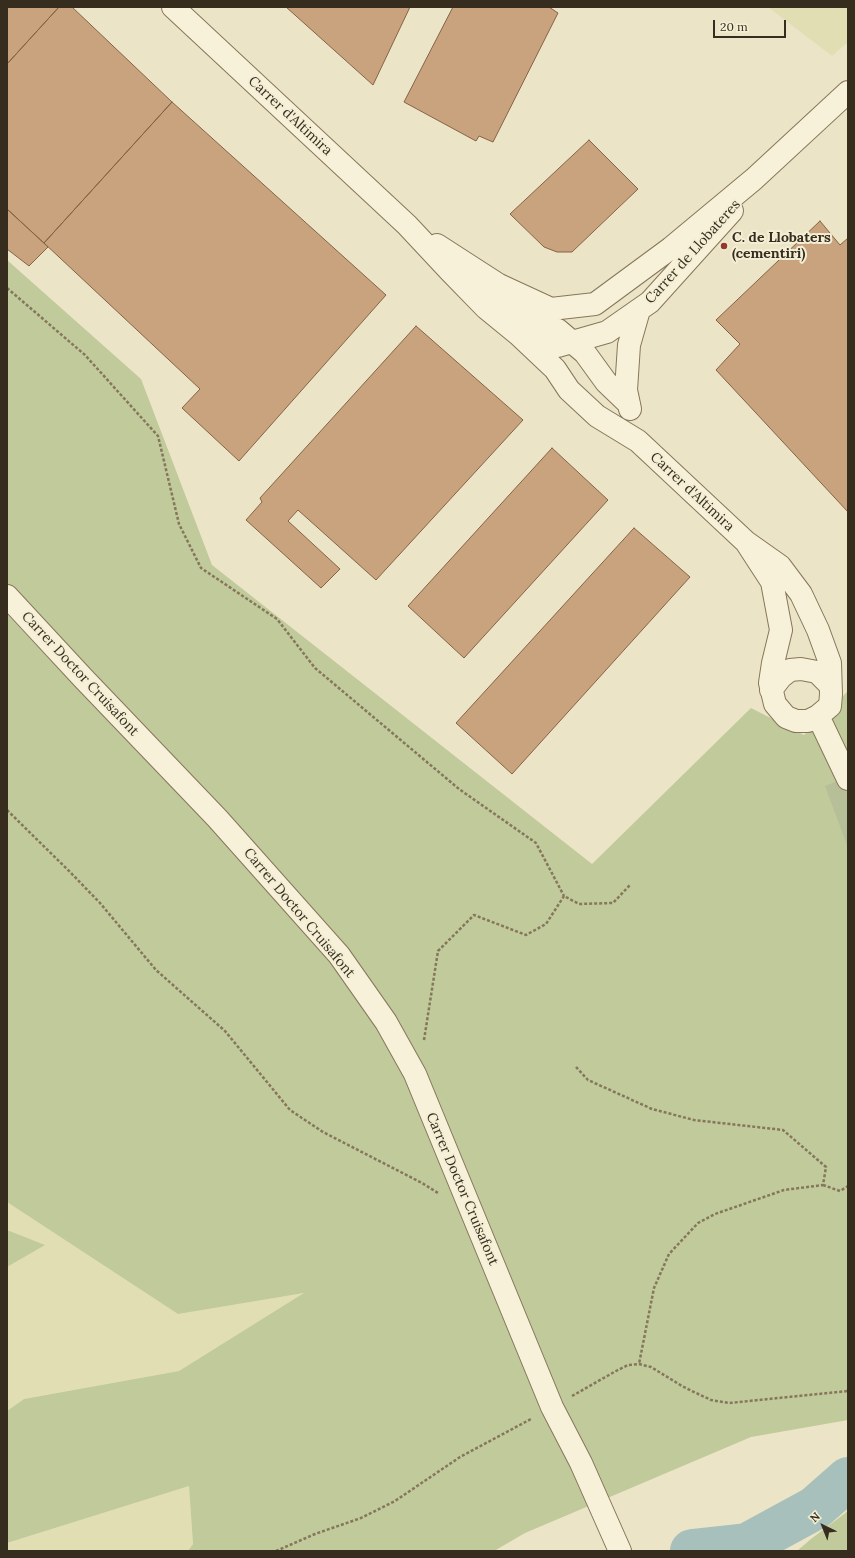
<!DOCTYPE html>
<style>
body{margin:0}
#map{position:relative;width:855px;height:1558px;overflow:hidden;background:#ece4c6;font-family:Lora,serif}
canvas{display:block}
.frame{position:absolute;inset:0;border:8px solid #372d1f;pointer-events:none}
.north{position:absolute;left:803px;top:1506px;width:40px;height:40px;-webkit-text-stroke:3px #f4eed5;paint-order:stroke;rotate:317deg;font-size:11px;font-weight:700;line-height:16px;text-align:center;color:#372d1f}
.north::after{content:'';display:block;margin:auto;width:14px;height:18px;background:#372d1f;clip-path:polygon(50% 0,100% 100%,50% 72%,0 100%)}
.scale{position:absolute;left:713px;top:20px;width:73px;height:18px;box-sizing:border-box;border:2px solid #372d1f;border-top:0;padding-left:5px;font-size:12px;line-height:14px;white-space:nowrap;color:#372d1f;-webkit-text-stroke:3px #f4eed5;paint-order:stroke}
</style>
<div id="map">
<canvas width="855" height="1558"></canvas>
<div class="frame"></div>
<div class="north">N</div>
<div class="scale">20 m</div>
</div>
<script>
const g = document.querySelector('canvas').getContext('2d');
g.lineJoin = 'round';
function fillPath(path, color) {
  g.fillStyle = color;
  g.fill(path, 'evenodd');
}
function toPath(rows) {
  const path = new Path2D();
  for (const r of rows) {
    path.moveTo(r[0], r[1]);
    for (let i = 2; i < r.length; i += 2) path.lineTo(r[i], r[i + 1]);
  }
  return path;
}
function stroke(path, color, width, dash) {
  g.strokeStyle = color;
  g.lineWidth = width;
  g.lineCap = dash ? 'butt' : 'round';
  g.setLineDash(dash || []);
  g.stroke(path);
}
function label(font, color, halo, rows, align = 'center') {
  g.font = font + ' Lora,serif';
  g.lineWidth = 4;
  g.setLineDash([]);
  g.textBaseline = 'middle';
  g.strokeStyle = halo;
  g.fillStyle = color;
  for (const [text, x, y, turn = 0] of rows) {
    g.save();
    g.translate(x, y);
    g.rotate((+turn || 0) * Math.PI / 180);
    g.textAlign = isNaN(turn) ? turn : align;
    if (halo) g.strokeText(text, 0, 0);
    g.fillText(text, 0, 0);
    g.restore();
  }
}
const farmland = toPath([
 [768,7,848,7,848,42,832,56],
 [7,1202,178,1314,305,1293,179,1371,24,1399,7,1411,7,1267,44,1245,7,1230],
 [189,1486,193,1544,188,1551,7,1551,7,1543]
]);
const green = toPath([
 [7,260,141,379,212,565,592,864,751,708,804,735,848,691,848,1420,751,1437,525,1533,494,1551,188,1551,193,1544,189,1486,7,1543,7,1411,24,1399,179,1371,304,1293,178,1314,7,1202],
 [7,1230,45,1245,7,1267],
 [848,1511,848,1551,797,1551,811,1539]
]);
const cemetery = toPath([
 [848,777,848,848,825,786]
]);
const river = toPath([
 [692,1551,747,1545,815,1508,848,1479]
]);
const building = toPath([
 [7,7,59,7,7,64,7,7],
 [59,7,72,7,172,102,44,243,7,209,7,64,59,7],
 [286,7,410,7,373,85,286,7],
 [453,7,549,7,558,13,493,142,479,136,476,141,404,102,453,7],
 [172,102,386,295,239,461,182,408,200,389,44,243,172,102],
 [589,140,638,189,572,252,557,252,544,247,510,214,589,140],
 [7,209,48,247,29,266,7,249,7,209],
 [820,221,840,245,848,238,848,512,716,370,740,344,716,320,820,221],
 [416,326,523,420,376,580,298,510,288,521,340,569,321,588,246,520,262,502,260,498,416,326],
 [552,448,608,500,464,658,408,606,552,448],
 [634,528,690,577,512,774,456,723,634,528]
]);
const path = toPath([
 [7,288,85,355,158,436,179,524,201,568,277,619,315,668,459,789,536,843,564,896],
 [7,810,71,873,100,903,156,970,225,1031,290,1110,323,1132,422,1183,438,1193],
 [424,1040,438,951,474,915,526,935,546,924,564,896,579,904,613,903,630,885],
 [576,1067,588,1080,652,1109,694,1120,783,1130,826,1167,823,1185,784,1190,715,1214,698,1223,669,1254,654,1288,639,1364],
 [823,1185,840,1191,848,1186],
 [572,1396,616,1371,628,1365,639,1364,651,1367,682,1386,696,1393,711,1400,729,1403,848,1391],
 [276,1551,315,1534,361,1518,395,1501,460,1457,531,1419]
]);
const minor = toPath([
 [173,7,407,225,450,271,486,308,519,335,555,369,569,390,597,416,638,441,746,542,780,566,801,594,818,630,830,663,831,694,830,706,818,716,808,721,796,721,786,717,775,704,770,683,773,663,781,630,772,582,746,542],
 [437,245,499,285,551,309,595,304,671,248,754,179,848,92],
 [490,287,503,302,523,317,558,330,585,353,606,382,629,404],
 [521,336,558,346,607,332,650,302,732,211],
 [630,409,626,390,629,345,639,310],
 [7,596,83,678,217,818,339,955,386,1022,415,1074,552,1407,581,1463,620,1551],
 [771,690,781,677,790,670,801,669,817,672,830,685],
 [818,716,848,779]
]);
const markers = [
 [724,246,4,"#923830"]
];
const streetNames = [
 ["Carrer d'Altimira",290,116,43],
 ["Carrer de Llobateres",693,252,-48],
 ["Carrer d'Altimira",692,492,43],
 ["Carrer Doctor Cruisafont",80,674,47],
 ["Carrer Doctor Cruisafont",299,913,50],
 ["Carrer Doctor Cruisafont",462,1189,67]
];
const poiNames = [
 ["C. de Llobaters",732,238],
 ["(cementiri)",732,254]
];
fillPath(farmland, '#e1deb3');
fillPath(green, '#c0ca9a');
fillPath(cemetery, '#b7bf99');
stroke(river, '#a7c0bb', 44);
fillPath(building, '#c8a37e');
stroke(building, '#846344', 1);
stroke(minor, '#86765c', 24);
stroke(path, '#86765c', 2.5, [3, 2]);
stroke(minor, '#f7f1d9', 22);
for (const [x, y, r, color] of markers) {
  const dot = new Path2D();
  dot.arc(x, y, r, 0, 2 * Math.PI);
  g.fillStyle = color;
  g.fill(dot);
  stroke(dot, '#f4eed5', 1.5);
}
label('14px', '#372d1f', '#f4eed5', streetNames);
label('bold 14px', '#372d1f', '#f4eed5', poiNames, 'left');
</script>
